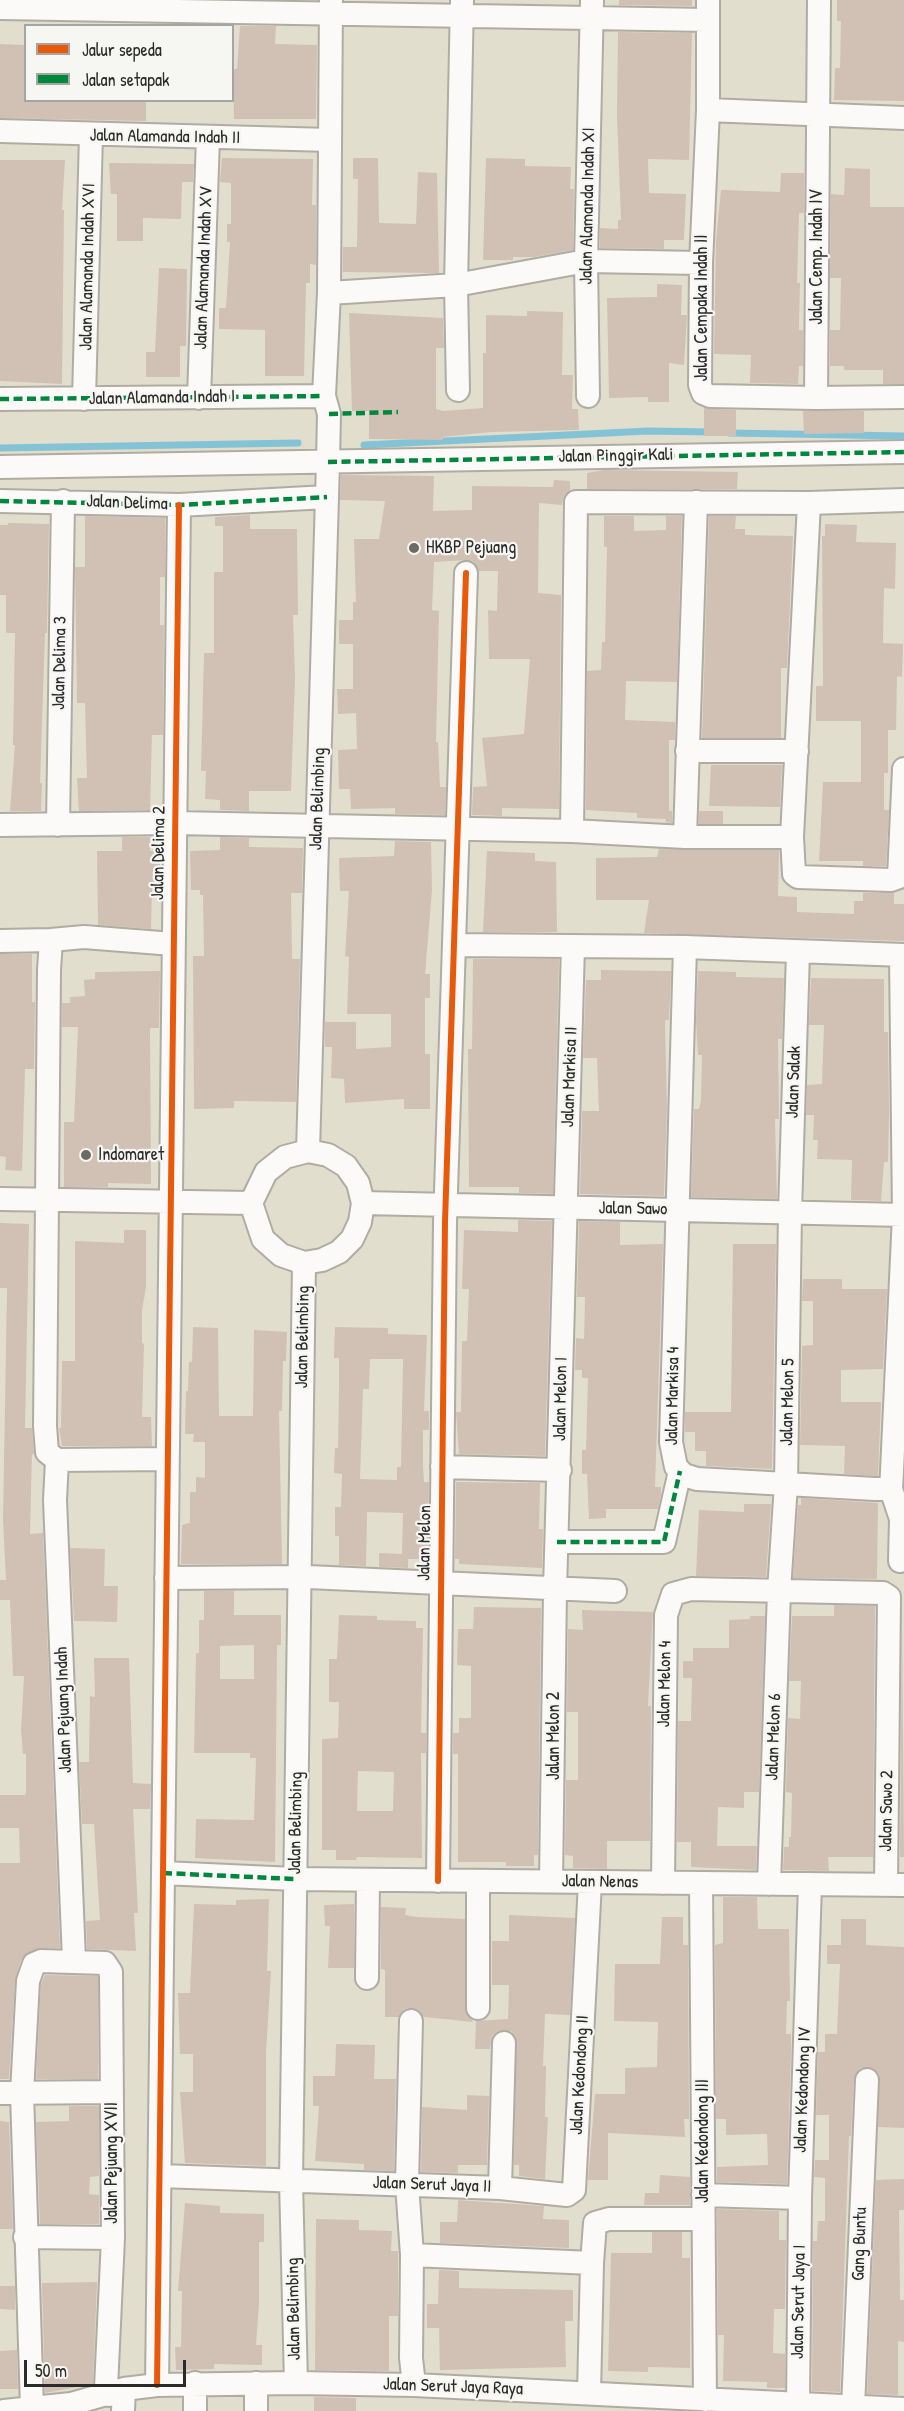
<!DOCTYPE html>
<style>
body{margin:0}
#map{position:relative;width:904px;height:2411px;overflow:hidden;background:#e2decd;font-family:"Patrick Hand",sans-serif}
canvas{display:block}
.legend{position:absolute;left:24px;top:24px;width:210px;height:78px;box-sizing:border-box;background:#f6f6f2;border:2px solid #a5a5a2;margin:0;padding:8px 10px;list-style:none;font-size:18px;color:#2b2b2b}
.legend li{display:flex;align-items:center;gap:12px;height:30px}
.legend b{width:30px;border:2px solid #a5a5a2}
.scale{position:absolute;left:24px;top:2360px;width:162px;height:27px;box-sizing:border-box;border:3px solid #2b2b2b;border-top:0;padding-left:8px;font-size:18px;line-height:21px;white-space:nowrap;color:#2b2b2b;-webkit-text-stroke:4px #f6f6f2;paint-order:stroke}
</style>
<div id="map">
<canvas width="904" height="2411"></canvas>
<ul class="legend">
<li><b style="height:8px;background:#e8590c"></b>Jalur sepeda</li>
<li><b style="height:8px;background:#00873e"></b>Jalan setapak</li>
</ul>
<div class="scale">50 m</div>
</div>
<script>
const g = document.querySelector('canvas').getContext('2d');
g.lineJoin = 'round';
function toPath(rows) {
  const path = new Path2D();
  for (const r of rows) {
    path.moveTo(r[0], r[1]);
    for (let i = 2; i < r.length; i += 2) path.lineTo(r[i], r[i + 1]);
  }
  return path;
}
function stroke(path, color, width, dash) {
  g.strokeStyle = color;
  g.lineWidth = width;
  g.lineCap = dash ? 'butt' : 'round';
  g.setLineDash(dash || []);
  g.stroke(path);
}
function fillPath(path, color) {
  g.fillStyle = color;
  g.fill(path, 'evenodd');
}
function label(font, color, halo, rows, align = 'center') {
  g.font = font + ' "Patrick Hand",sans-serif';
  g.lineWidth = 4.5;
  g.setLineDash([]);
  g.textBaseline = 'middle';
  g.strokeStyle = halo;
  g.fillStyle = color;
  for (const [text, x, y, turn = 0] of rows) {
    g.save();
    g.translate(x, y);
    g.rotate((+turn || 0) * Math.PI / 180);
    g.textAlign = isNaN(turn) ? turn : align;
    if (halo) g.strokeText(text, 0, 0);
    g.fillText(text, 0, 0);
    g.restore();
  }
}
const stream = toPath([
 [729,433,904,436],
 [364,445,648,431,712,432],
 [0,448,298,443]
]);
const building = toPath([
 [619,0,692,0,692,6,619,5],
 [837,0,904,0,904,101,834,100,835,68,840,68,841,21,837,21],
 [240,26,276,26,275,44,317,45,316,119,234,119,233,69,237,69],
 [618,32,692,33,689,160,648,159,649,193,686,194,684,240,664,240,664,249,600,248,600,228,618,229,618,220,621,220,617,115],
 [0,44,26,45,26,100,146,100,146,121,0,118],
 [222,158,313,159,312,205,316,205,316,265,310,264,310,283,306,283,304,376,265,376,265,330,219,329,219,308,226,308,230,242,227,242,227,224,231,224,231,183,220,182],
 [353,158,378,158,379,223,416,224,418,172,437,173,439,273,343,272,343,247,357,247,358,179,353,179],
 [486,158,525,159,525,166,571,167,570,189,574,189,573,250,534,257,513,257,513,260,483,260],
 [0,160,65,160,62,210,64,210,62,384,0,381],
 [109,163,194,164,193,182,182,182,181,219,143,218,143,241,117,241,117,194,111,194],
 [845,168,870,169,870,207,904,207,904,384,883,384,883,370,844,370,844,366,830,366,830,330,840,330,841,278,830,278,831,194,844,195],
 [781,173,804,173,804,213,799,213,797,283,800,283,799,327,799,330,803,330,803,366,799,366,798,384,750,383,751,355,714,354,716,241,721,190,780,192],
 [159,268,187,269,186,346,180,346,180,377,146,377,146,352,155,352],
 [657,284,682,285,681,315,687,315,684,365,669,363,669,402,648,402,648,397,609,398,607,298,657,297],
 [527,311,563,312,562,375,573,375,572,409,578,409,579,430,491,432,443,437,443,440,369,439,369,411,352,411,349,313,443,318,444,348,436,348,436,409,443,411,483,408,483,353,486,353,486,315,527,316],
 [704,408,736,410,736,436,704,436],
 [803,411,864,411,864,433,804,434],
 [604,470,738,472,737,489,587,489,587,473],
 [341,475,434,476,433,511,472,510,472,486,553,487,554,480,570,481,570,490,564,496,562,505,539,503,538,593,561,595,559,809,502,808,502,816,472,815,473,787,487,786,482,738,524,734,530,659,489,659,488,610,497,611,498,571,479,571,474,562,466,560,434,562,432,610,439,611,436,742,438,742,440,787,446,787,445,815,395,814,395,808,351,809,350,789,339,789,338,750,357,749,356,713,338,714,337,689,353,689,353,644,339,644,339,620,353,620,353,602,356,602,354,539,379,539,385,501,340,500],
 [250,515,250,529,297,529,298,615,293,615,295,679,291,791,249,791,249,811,220,810,220,800,205,799,206,771,201,771,204,653,214,653,214,572,223,572,223,526,215,526,215,517],
 [85,516,165,518,165,577,160,577,160,625,164,625,163,735,152,735,150,810,79,811,77,778,87,778,85,703,77,703,75,567,85,567],
 [604,516,634,516,634,531,666,530,666,516,682,516,677,682,626,681,625,720,675,722,675,740,669,740,669,811,672,811,672,823,665,822,666,819,637,818,637,813,586,810,587,671,601,670,602,642,605,642,607,547,604,547],
 [709,516,736,516,735,529,745,529,745,535,793,536,787,668,781,668,781,738,702,738],
 [8,523,49,524,47,633,45,633,40,783,42,783,41,811,10,811,15,745,13,745,15,633,6,633,6,595,0,595,0,525,8,525],
 [825,524,857,525,856,542,896,543,895,589,884,588,883,643,903,644,902,677,897,676,896,730,888,730,888,773,884,773,884,810,889,810,886,866,863,866,863,861,819,861,823,782,861,782,861,721,816,721,816,686,823,686,822,536,825,536],
 [711,765,782,765,780,807,709,806],
 [699,811,723,811,723,824,699,824],
 [122,837,150,837,150,851,160,851,160,890,152,890,151,929,98,925,97,851,122,851],
 [220,837,249,838,249,847,303,848,302,893,291,893,292,959,300,959,296,1102,234,1101,234,1108,194,1109,193,956,204,956,203,895,200,895,200,890,191,890,190,851,220,850],
 [395,841,431,842,432,890,425,974,430,974,430,998,425,998,425,1054,430,1054,430,1109,404,1109,404,1099,345,1103,344,1079,331,1078,332,1047,325,1047,325,1022,356,1022,356,1049,391,1047,391,1014,347,1014,349,957,345,956,349,891,340,891,339,858,394,856],
 [659,849,779,850,778,896,797,897,797,912,854,914,854,901,863,901,863,893,894,893,894,904,904,904,904,941,644,933,649,900,596,900,596,858,657,857],
 [487,851,535,853,535,861,556,862,557,932,483,932],
 [0,954,32,954,32,1002,35,1002,34,1069,25,1069,22,1171,5,1170,6,1157,0,1156],
 [473,959,559,959,553,1194,519,1193,519,1187,469,1187,468,1049,472,1049],
 [601,970,671,971,669,1020,665,1020,667,1108,664,1196,580,1194,582,1111,599,1111,597,1058,583,1058,586,980,601,980],
 [160,971,159,1028,150,1028,151,1184,108,1183,108,1187,64,1187,64,1122,74,1122,78,1027,62,1027,62,1003,70,1003,70,997,85,996,84,980,95,979,95,972],
 [698,971,736,972,736,977,784,978,782,1039,778,1039,779,1119,775,1119,777,1199,691,1197,694,1109,699,1109,701,1101,702,1055,698,1055,696,1020],
 [811,978,884,979,884,1032,888,1032,889,1113,888,1162,884,1162,881,1201,851,1200,852,1160,817,1159,818,1140,813,1140,814,1115,806,1115,807,1085,822,1084,824,1025,809,1025],
 [518,1220,552,1221,545,1456,459,1454,456,1412,461,1412,462,1341,467,1341,469,1289,462,1289,464,1230,518,1232],
 [579,1221,620,1222,620,1245,663,1244,655,1487,661,1487,661,1495,658,1509,606,1509,606,1518,589,1519,587,1474,582,1474,582,1450,586,1450,588,1378,582,1378,582,1370,575,1370,576,1338,584,1339,585,1297,577,1297],
 [0,1223,29,1224,25,1428,32,1428,34,1454,32,1454,30,1534,43,1533,60,1948,36,1949,21,1960,15,1980,9,2079,0,2079,0,1863,20,1863,19,1828,0,1828,0,1795,25,1795,26,1792,26,1754,23,1754,21,1730,24,1676,13,1676,10,1600,0,1600,0,1580,6,1580,3,1520,7,1288,0,1288],
 [124,1230,146,1230,146,1287,142,1310,142,1343,144,1344,142,1417,151,1417,152,1446,62,1446,59,1428,61,1428,62,1361,75,1361,75,1241,124,1243],
 [733,1244,776,1244,772,1469,706,1466,706,1451,695,1451,695,1432,685,1432,685,1412,731,1412],
 [803,1279,842,1279,842,1289,887,1289,883,1369,841,1370,841,1402,881,1402,878,1476,844,1474,845,1446,800,1445,802,1346,813,1345,813,1301,802,1301],
 [193,1327,218,1328,219,1416,253,1416,254,1330,287,1332,286,1361,283,1361,282,1411,279,1411,282,1564,181,1564,182,1525,190,1523,190,1492,196,1492,196,1477,205,1478,205,1442,193,1442,194,1434,185,1434,186,1391,188,1391,189,1362,192,1362],
 [335,1327,388,1328,388,1334,427,1335,424,1411,429,1411,429,1430,423,1430,423,1467,424,1482,429,1482,428,1559,408,1559,408,1568,379,1567,379,1553,402,1554,403,1513,367,1512,366,1566,339,1565,339,1536,335,1536,335,1507,341,1507,342,1474,334,1473,335,1448,338,1448,339,1388,339,1358,334,1358],
 [370,1359,403,1359,401,1467,397,1467,397,1480,360,1479,363,1389,369,1389],
 [456,1482,540,1483,539,1529,543,1529,542,1568,459,1564,459,1559,455,1559],
 [801,1498,878,1503,877,1579,793,1578,798,1505,801,1505],
 [744,1504,771,1504,766,1577,696,1576,699,1510,744,1512],
 [70,1548,105,1549,104,1586,118,1586,117,1622,74,1621],
 [204,1591,234,1591,234,1615,281,1615,281,1645,277,1645,275,1862,195,1858,196,1819,254,1820,256,1758,250,1758,250,1753,194,1753,196,1653,199,1653,199,1620,204,1620],
 [254,1645,254,1679,220,1679,220,1646],
 [834,1605,875,1606,873,1857,828,1857,829,1871,783,1870,784,1847,789,1847,789,1837,791,1837,792,1793,786,1792,788,1718,800,1719,801,1681,789,1681,792,1616,834,1616],
 [474,1607,541,1608,538,1855,534,1855,534,1866,506,1866,506,1862,458,1862,458,1754,453,1754,453,1733,459,1733,459,1718,471,1718,471,1666,457,1665,458,1629,473,1629],
 [582,1610,653,1612,648,1706,651,1706,650,1841,607,1841,607,1869,573,1868,573,1856,565,1855,566,1780,578,1780,578,1712,567,1712,568,1629,583,1630],
 [902,1610,904,1857,900,1857],
 [339,1615,377,1616,377,1620,416,1621,416,1628,423,1628,421,1733,426,1733,426,1753,421,1753,422,1858,357,1857,356,1860,336,1860,336,1850,322,1850,322,1739,338,1738,339,1702,329,1702,329,1659,337,1659],
 [358,1771,394,1772,393,1811,357,1811],
 [750,1616,765,1616,759,1792,744,1792,744,1808,718,1807,717,1846,757,1846,756,1870,691,1867,691,1842,677,1842,678,1721,691,1721,692,1678,683,1678,683,1661,693,1661,693,1648,729,1648,729,1620,750,1619],
 [94,1658,129,1658,133,1783,151,1784,150,1809,133,1809,138,1913,134,1913,136,1951,87,1949,86,1921,100,1920,94,1824,82,1824,79,1762,89,1762,90,1696,95,1697],
 [723,1897,757,1897,758,1929,789,1929,790,2001,787,2001,786,2034,791,2034,791,2049,787,2184,717,2182,717,2167,768,2165,767,2134,726,2135,726,2119,716,2119,715,1945,723,1943],
 [269,1899,267,1971,271,1971,266,2053,266,2166,185,2163,180,2092,193,2092,193,2054,180,2054,178,1993,190,1993,194,1904,236,1905,236,1900],
 [354,1904,354,1968,328,1968,330,1926,325,1926,324,1905],
 [381,1907,406,1908,405,1915,417,1917,465,1919,465,2008,473,2022,424,2017,418,2010,412,2008,404,2009,399,2017,385,2017,385,1970,381,1969],
 [509,1915,575,1918,570,2015,545,2014,543,2066,546,2066,545,2117,548,2117,545,2179,519,2176,519,2165,514,2165,516,2037,511,2031,498,2031,492,2036,490,2049,475,2049,476,2021,508,2019,509,1985,492,1985,492,1941,509,1941],
 [662,1917,683,1917,683,1945,688,1945,689,2119,684,2119,685,2137,608,2133,608,2180,588,2180,595,2094,625,2094,625,2068,657,2067,658,2022,614,2021,615,1964,660,1964],
 [841,1919,866,1919,866,1945,904,1947,904,2128,878,2127,879,2074,868,2067,860,2068,854,2079,851,2136,849,2136,840,2392,812,2391,813,2241,817,2241,818,2221,825,2221,825,2178,814,2177,815,2160,829,2160,829,2115,816,2115,818,2052,825,2052,825,2034,837,2034,840,1964,827,1964,827,1945,841,1945],
 [45,1975,98,1976,98,2079,36,2079,41,1984],
 [336,2044,375,2045,374,2079,396,2079,394,2171,364,2170,364,2164,315,2161,319,2106,313,2106,313,2076,335,2076],
 [467,2095,489,2096,487,2165,458,2165,458,2173,421,2172,422,2107,467,2110],
 [69,2106,99,2106,99,2176,90,2177,89,2194,99,2195,99,2224,40,2224,36,2122,69,2121],
 [0,2121,9,2122,13,2229,0,2229],
 [660,2175,690,2177,690,2205,644,2205,645,2193,659,2193],
 [904,2179,904,2210,899,2210,900,2300,904,2300,904,2342,898,2341,898,2395,867,2394,876,2180],
 [458,2200,544,2206,543,2219,569,2220,569,2248,440,2243,440,2222,457,2222],
 [185,2203,220,2206,220,2213,264,2214,264,2242,259,2242,259,2304,256,2345,262,2345,262,2365,214,2364,214,2369,176,2370,175,2347,181,2347,182,2291,178,2291],
 [717,2209,779,2211,779,2240,786,2240,785,2309,774,2309,773,2353,785,2354,785,2388,767,2388,767,2382,723,2381,724,2335,718,2335],
 [316,2219,359,2220,359,2230,392,2231,391,2251,398,2251,398,2316,389,2316,389,2371,315,2370],
 [652,2232,682,2232,682,2258,690,2258,690,2368,648,2367,648,2372,608,2371,611,2253,652,2253],
 [439,2270,459,2271,459,2288,573,2290,573,2321,565,2321,566,2367,440,2370,439,2328,427,2328,427,2304,438,2304],
 [97,2282,93,2384,45,2393,42,2283],
 [0,2286,15,2286,15,2310,0,2309],
 [17,2350,18,2389,0,2389,0,2351],
 [314,2397,356,2398,356,2411,314,2411]
]);
const minor = toPath([
 [708,0,708,110,904,118],
 [0,8,707,20],
 [708,110,701,263,700,385,703,393,710,396,816,398,904,397],
 [0,131,330,140],
 [329,293,456,285,586,261,701,263],
 [458,390,456,285,462,1],
 [588,396,586,261,592,0],
 [199,398,208,138],
 [816,398,819,0],
 [0,399,324,396],
 [84,399,91,135],
 [0,467,904,452],
 [0,501,179,505,327,497],
 [809,503,792,837,794,874,798,877,891,880,899,877,904,769],
 [687,751,797,751],
 [0,825,175,823,572,831,685,837,792,837],
 [58,825,63,501],
 [572,831,576,502,809,503,904,500],
 [685,837,696,502],
 [0,941,51,940],
 [454,945,685,947,904,955],
 [685,947,671,1442,676,1467,684,1475,697,1479,875,1489,891,1489,892,1471,904,1215,901,955],
 [308,1151,328,462,329,414,324,396,329,293,331,0],
 [308,1151,328,1155,346,1166,358,1183,363,1203,360,1222,352,1239,339,1252,322,1260,304,1263,281,1255,263,1239,251,1203,266,1172,285,1157,308,1151],
 [0,1199,251,1203],
 [363,1203,904,1215],
 [167,1459,57,1460,47,1452,45,1426,49,970,51,940,84,937,173,944],
 [57,1460,55,1500,74,1960],
 [442,1467,560,1470],
 [891,1489,901,1519,900,1561],
 [557,1542,664,1542,680,1471],
 [166,1578,308,1577,615,1591],
 [163,1873,295,1879,904,1885],
 [438,1881,445,1222,466,573],
 [551,1881,555,1590,573,946],
 [663,1883,666,1615,673,1594,691,1589,883,1593,889,1597,886,1884],
 [701,1883,705,2400],
 [769,1884,779,1591,786,1484,790,1212,798,952],
 [367,1978,368,1880],
 [478,2008,478,1881],
 [411,2021,407,2184,412,2255,411,2358,414,2385],
 [0,2093,112,2092],
 [160,2176,500,2188,504,2043],
 [500,2188,567,2195,574,2190,590,1882],
 [703,2195,800,2198,810,1884],
 [25,2237,113,2238],
 [412,2255,592,2263],
 [256,2383,256,2411],
 [296,2383,291,2181,304,1263],
 [157,2385,179,505],
 [589,2393,592,2263,595,2223,609,2219,703,2219],
 [798,2406,800,2198],
 [32,2408,22,2093,28,1981,34,1964,41,1961,105,1963,111,1972,113,2238,106,2388,109,2395],
 [853,2408,867,2080],
 [4,2411,71,2404,124,2389,157,2385,296,2383,414,2385,904,2409],
 [123,2411,124,2389],
 [195,2411,195,2383]
]);
const quiet = toPath([
 [0,399,324,396],
 [329,414,398,412],
 [328,462,904,452],
 [0,501,179,505,327,497],
 [557,1542,664,1542,680,1471],
 [163,1873,295,1879]
]);
const cycleway = toPath([
 [438,1881,445,1222,466,573],
 [157,2385,179,505]
]);
const markers = [
 [414,548,6,"#6b6a64"],
 [86,1155,6,"#6b6a64"]
];
const streetNames = [
 ["Jalan Alamanda Indah II",165,137,1],
 ["Jalan Alamanda Indah XI",588,206,-89],
 ["Jalan Cemp. Indah IV",817,257,-90],
 ["Jalan Alamanda Indah XVI",88,267,-89],
 ["Jalan Alamanda Indah XV",204,268,-88],
 ["Jalan Cempaka Indah II",702,308,-90],
 ["Jalan Alamanda Indah I",162,398,-1],
 ["Jalan Pinggir Kali",616,456,-1],
 ["Jalan Delima",127,503,2],
 ["Jalan Delima 3",60,663,-89],
 ["Jalan Belimbing",318,799,-88],
 ["Jalan Delima 2",159,853,-89],
 ["Jalan Markisa II",570,1077,-88],
 ["Jalan Salak",794,1082,-88],
 ["Jalan Sawo",633,1209,1],
 ["Jalan Belimbing",303,1337,-89],
 ["Jalan Markisa 4",673,1396,-89],
 ["Jalan Melon I",561,1399,-89],
 ["Jalan Melon 5",788,1402,-89],
 ["Jalan Melon",425,1543,-89],
 ["Jalan Melon 4",665,1684,-89],
 ["Jalan Pejuang Indah",64,1710,-92],
 ["Jalan Melon 2",554,1736,-90],
 ["Jalan Melon 6",774,1737,-88],
 ["Jalan Sawo 2",887,1811,-89],
 ["Jalan Belimbing",296,1823,-89],
 ["Jalan Nenas",600,1882,1],
 ["Jalan Kedondong II",580,2075,-87],
 ["Jalan Kedondong IV",803,2090,-88],
 ["Jalan Kedondong III",703,2141,-90],
 ["Jalan Pejuang XVII",112,2163,-90],
 ["Jalan Serut Jaya II",432,2185,2],
 ["Gang Buntu",860,2244,-88],
 ["Jalan Serut Jaya I",799,2302,-89],
 ["Jalan Belimbing",294,2309,-91],
 ["Jalan Serut Jaya Raya",453,2387,2]
];
const poiNames = [
 ["HKBP Pejuang",426,548],
 ["Indomaret",98,1155]
];
stroke(stream, '#84c3d5', 7);
fillPath(building, '#d0c1b4');
stroke(minor, '#afaca2', 26);
stroke(minor, '#fbfaf8', 22);
stroke(quiet, '#00873e', 4.5, [9, 4.5]);
stroke(cycleway, '#e8590c', 6);
for (const [x, y, r, color] of markers) {
  const dot = new Path2D();
  dot.arc(x, y, r, 0, 2 * Math.PI);
  g.fillStyle = color;
  g.fill(dot);
  stroke(dot, '#f6f6f2', 2);
}
label('18px', '#2b2b2b', '#f6f6f2', streetNames);
label('18px', '#2b2b2b', '#f6f6f2', poiNames, 'left');
</script>
